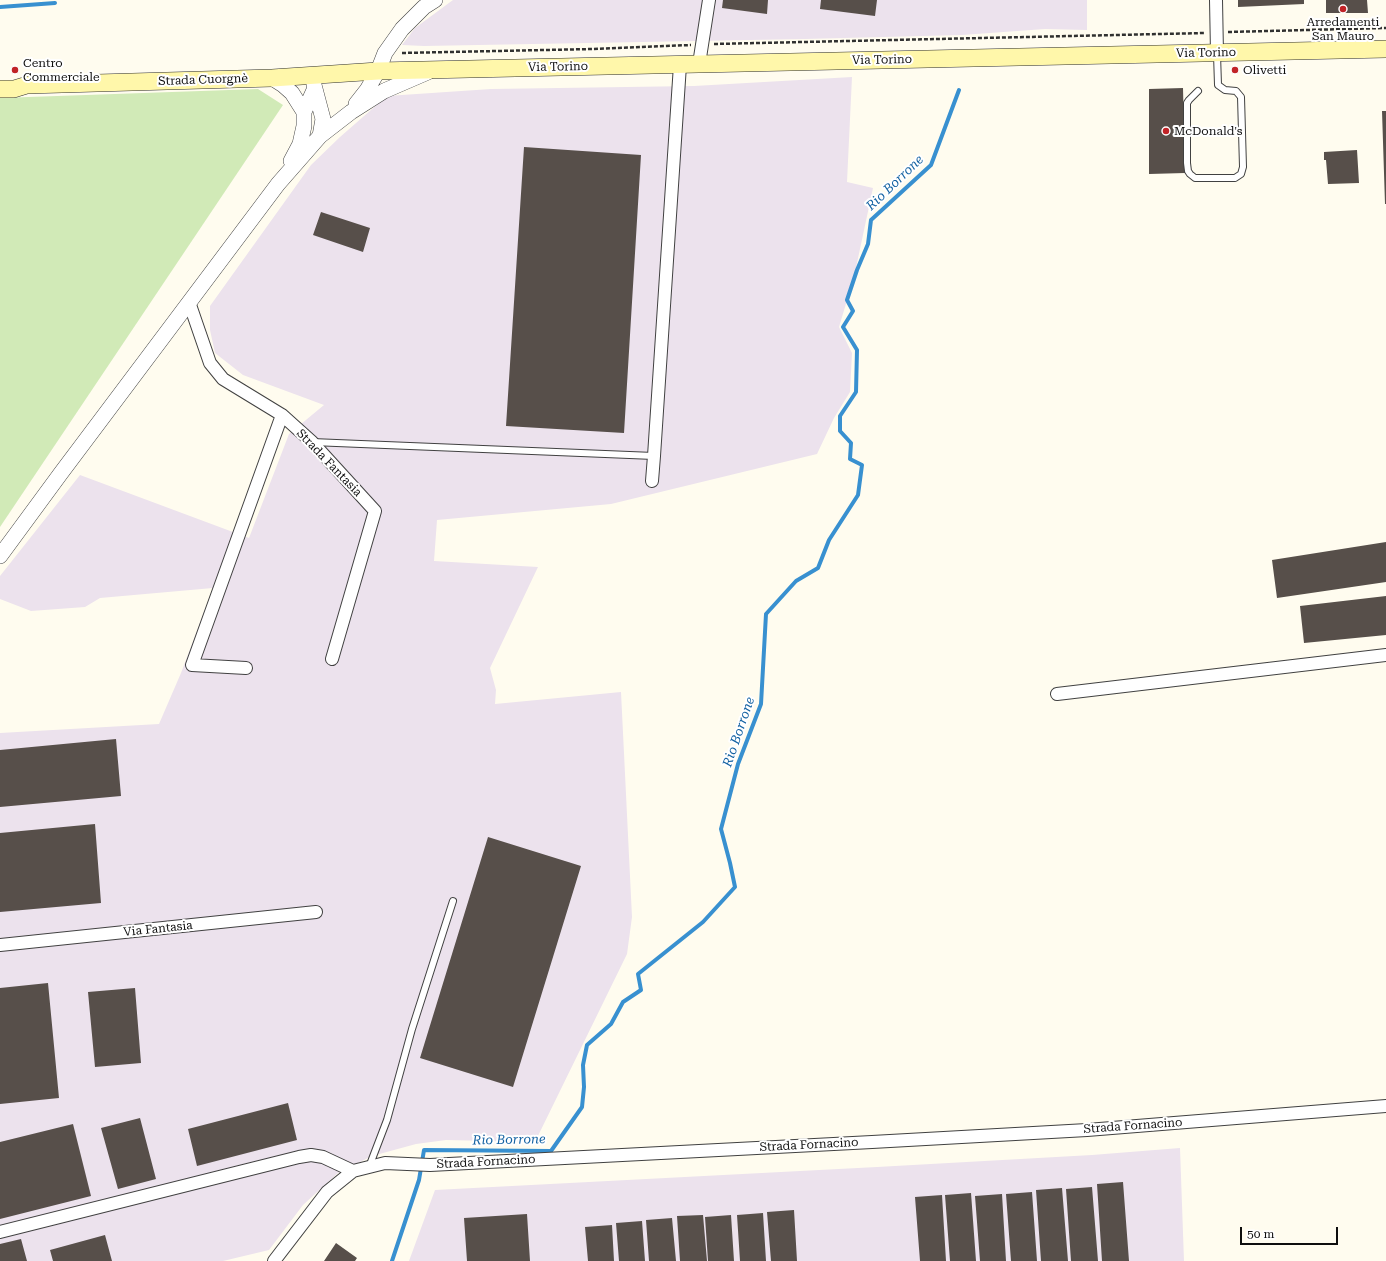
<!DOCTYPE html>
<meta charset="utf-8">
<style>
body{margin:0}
#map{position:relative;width:1386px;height:1261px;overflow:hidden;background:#fffcef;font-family:"Roboto Serif",serif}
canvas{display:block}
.scale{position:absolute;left:1240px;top:1227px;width:98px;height:18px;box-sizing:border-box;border:2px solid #0e0e0e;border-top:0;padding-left:5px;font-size:12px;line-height:14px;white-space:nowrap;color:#0e0e0e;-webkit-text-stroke:3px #fff;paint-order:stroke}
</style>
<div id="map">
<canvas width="1386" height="1261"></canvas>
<div class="scale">50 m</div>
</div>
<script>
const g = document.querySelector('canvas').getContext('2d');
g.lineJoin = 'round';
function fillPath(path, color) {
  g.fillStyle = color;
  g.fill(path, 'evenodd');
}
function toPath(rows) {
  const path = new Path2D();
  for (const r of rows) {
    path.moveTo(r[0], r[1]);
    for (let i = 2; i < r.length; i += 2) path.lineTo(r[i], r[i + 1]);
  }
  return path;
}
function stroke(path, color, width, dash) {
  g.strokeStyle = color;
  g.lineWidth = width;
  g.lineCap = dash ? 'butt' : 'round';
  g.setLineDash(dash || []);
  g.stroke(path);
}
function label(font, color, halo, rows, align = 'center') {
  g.font = font + ' "Roboto Serif",serif';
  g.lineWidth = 4;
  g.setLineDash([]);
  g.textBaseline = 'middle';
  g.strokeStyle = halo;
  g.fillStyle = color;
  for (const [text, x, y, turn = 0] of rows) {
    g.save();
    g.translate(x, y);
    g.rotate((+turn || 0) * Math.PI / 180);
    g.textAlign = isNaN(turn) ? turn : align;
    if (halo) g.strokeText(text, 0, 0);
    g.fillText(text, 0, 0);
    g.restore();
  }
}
const industrial = toPath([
 [453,0,1087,0,1087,30,1045,29,962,35,805,39,424,46,402,45,415,28],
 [852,77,847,182,873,188,854,277,839,327,852,353,850,392,834,418,817,454,611,504,437,520,434,561,538,567,490,668,496,690,495,704,621,692,632,917,627,954,535,1142,446,1140,416,1144,372,1156,338,1173,303,1205,269,1250,223,1261,0,1261,0,733,159,724,181,673,213,588,100,598,85,607,31,611,0,599,0,576,80,475,249,538,289,434,324,405,243,375,215,353,210,330,210,306,311,165,340,137,387,96,491,89,694,86],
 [1180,1148,1184,1261,409,1261,435,1190,877,1167,1092,1155]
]);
const green = toPath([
 [258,89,283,105,0,527,0,98]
]);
const stream = toPath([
 [0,7,55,3],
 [392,1261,419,1180,424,1150,551,1151,582,1107,584,1087,583,1065,587,1045,611,1024,623,1002,641,990,638,974,703,922,735,887,730,863,721,829,738,764,761,704,766,614,796,581,818,568,829,540,858,495,862,465,850,459,851,443,840,431,840,416,856,392,857,350,843,327,853,311,847,300,857,270,868,244,871,220,931,165,959,90]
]);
const building = toPath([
 [723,0,768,0,767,14,722,8],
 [821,0,877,0,875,16,820,9],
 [1238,0,1304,0,1304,4,1238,7],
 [1326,0,1367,0,1368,13,1326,13],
 [1183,88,1185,173,1149,174,1149,89],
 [1382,111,1386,111,1386,204,1385,204],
 [524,147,641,155,624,433,506,426],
 [1357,150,1359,183,1328,184,1326,160,1324,160,1324,152],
 [321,212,370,228,363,252,313,235],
 [1386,542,1386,582,1277,598,1272,560],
 [1386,596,1386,635,1304,643,1300,606],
 [116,739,121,796,0,807,0,750],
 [95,824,101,903,0,912,0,833],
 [488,837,581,866,513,1087,420,1058],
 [48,983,59,1098,0,1104,0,988],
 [135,988,141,1063,95,1067,88,992],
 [288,1103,297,1140,197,1166,188,1129],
 [140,1118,156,1179,118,1189,101,1128],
 [73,1124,91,1196,0,1219,0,1142],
 [1123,1182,1129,1261,1102,1261,1097,1184],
 [1092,1187,1098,1261,1071,1261,1066,1189],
 [1062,1188,1068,1261,1041,1261,1036,1190],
 [1032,1192,1037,1261,1011,1261,1006,1194],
 [971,1193,976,1261,950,1261,945,1195],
 [1002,1194,1006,1261,980,1261,975,1196],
 [942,1195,946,1261,920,1261,915,1197],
 [794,1210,797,1261,771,1261,767,1212],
 [763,1213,766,1261,740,1261,737,1215],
 [527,1214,530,1261,467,1261,464,1218],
 [703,1215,707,1261,680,1261,677,1216],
 [731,1215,734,1261,708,1261,705,1217],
 [672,1218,676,1261,649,1261,646,1220],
 [642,1221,645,1261,619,1261,616,1223],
 [612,1225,614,1261,588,1261,585,1227],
 [105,1235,112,1261,53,1261,50,1250],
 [21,1239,27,1261,0,1261,0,1244],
 [336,1243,357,1258,355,1261,324,1261]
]);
const path = toPath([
 [1228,32,1386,28],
 [714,44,1205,33],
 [402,53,592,49,691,45]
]);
const service = toPath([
 [1198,91,1189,100,1187,103,1187,163,1188,171,1190,174,1195,178,1235,178,1241,174,1243,167,1241,97,1236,91,1225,90,1218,85,1217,54],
 [312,442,654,456],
 [369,1167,387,1120,412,1029,453,901]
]);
const minor = toPath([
 [1216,0,1217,53],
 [699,64,709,0],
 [189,302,210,363,223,379,282,415,312,442,375,511,332,659],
 [652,481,654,456,680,65],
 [246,668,192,665,282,415],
 [1057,694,1386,655],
 [0,945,316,912],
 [0,1232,299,1157,311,1155,323,1157,353,1171],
 [274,1261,327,1192,353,1171,385,1163,430,1165,872,1142,1087,1130,1386,1106]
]);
const tertiary = toPath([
 [272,78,283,85,292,93,304,112],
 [314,85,323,119,320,136],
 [356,104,367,90,378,71,385,53,402,29,424,7,435,0],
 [291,161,300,144,304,126,304,112,314,90],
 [0,556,61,473,278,184,320,136,351,112,384,91,428,72]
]);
const secondary = toPath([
 [0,89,14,89,27,85,272,78,378,71,1386,49]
]);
const markers = [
 [1343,9,4,"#c12327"],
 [15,70,4,"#c12327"],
 [1235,70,4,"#c12327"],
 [1166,131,4,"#c12327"]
];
const poiNames = [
 ["Arredamenti",1343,22,"center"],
 ["San Mauro",1343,36,"center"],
 ["Centro",23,63],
 ["Commerciale",23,77],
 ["Olivetti",1243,70],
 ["McDonald's",1174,131]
];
const streetNames = [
 ["Via Torino",1206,53,-1],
 ["Via Torino",882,60,-1],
 ["Via Torino",558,67,-1],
 ["Strada Cuorgnè",203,80,-2],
 ["Strada Fantasia",329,463,46],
 ["Via Fantasia",158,929,-6],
 ["Strada Fornacino",1133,1126,-4],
 ["Strada Fornacino",809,1145,-3],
 ["Strada Fornacino",486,1162,-3]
];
const waterNames = [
 ["Rio Borrone",895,183,-44],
 ["Rio Borrone",739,732,-71],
 ["Rio Borrone",509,1140,-1]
];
fillPath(industrial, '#ece2ed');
fillPath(green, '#d1eab7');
stroke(stream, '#3890d0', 4);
fillPath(building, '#574f4a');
stroke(service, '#414141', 8);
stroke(minor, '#414141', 14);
stroke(tertiary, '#414141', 16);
stroke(secondary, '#303030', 18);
stroke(path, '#303030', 2.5, [4, 2]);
stroke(service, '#fff', 6);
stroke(minor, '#fff', 12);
stroke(tertiary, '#fff', 15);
stroke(secondary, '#fff7aa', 17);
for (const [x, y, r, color] of markers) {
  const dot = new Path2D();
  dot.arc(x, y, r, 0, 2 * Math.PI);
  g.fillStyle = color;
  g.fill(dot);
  stroke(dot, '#fff', 1.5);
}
label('12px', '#0e0e0e', '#fff', poiNames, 'left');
label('12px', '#0e0e0e', '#fff', streetNames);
label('italic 13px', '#1462a2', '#fff', waterNames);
</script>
